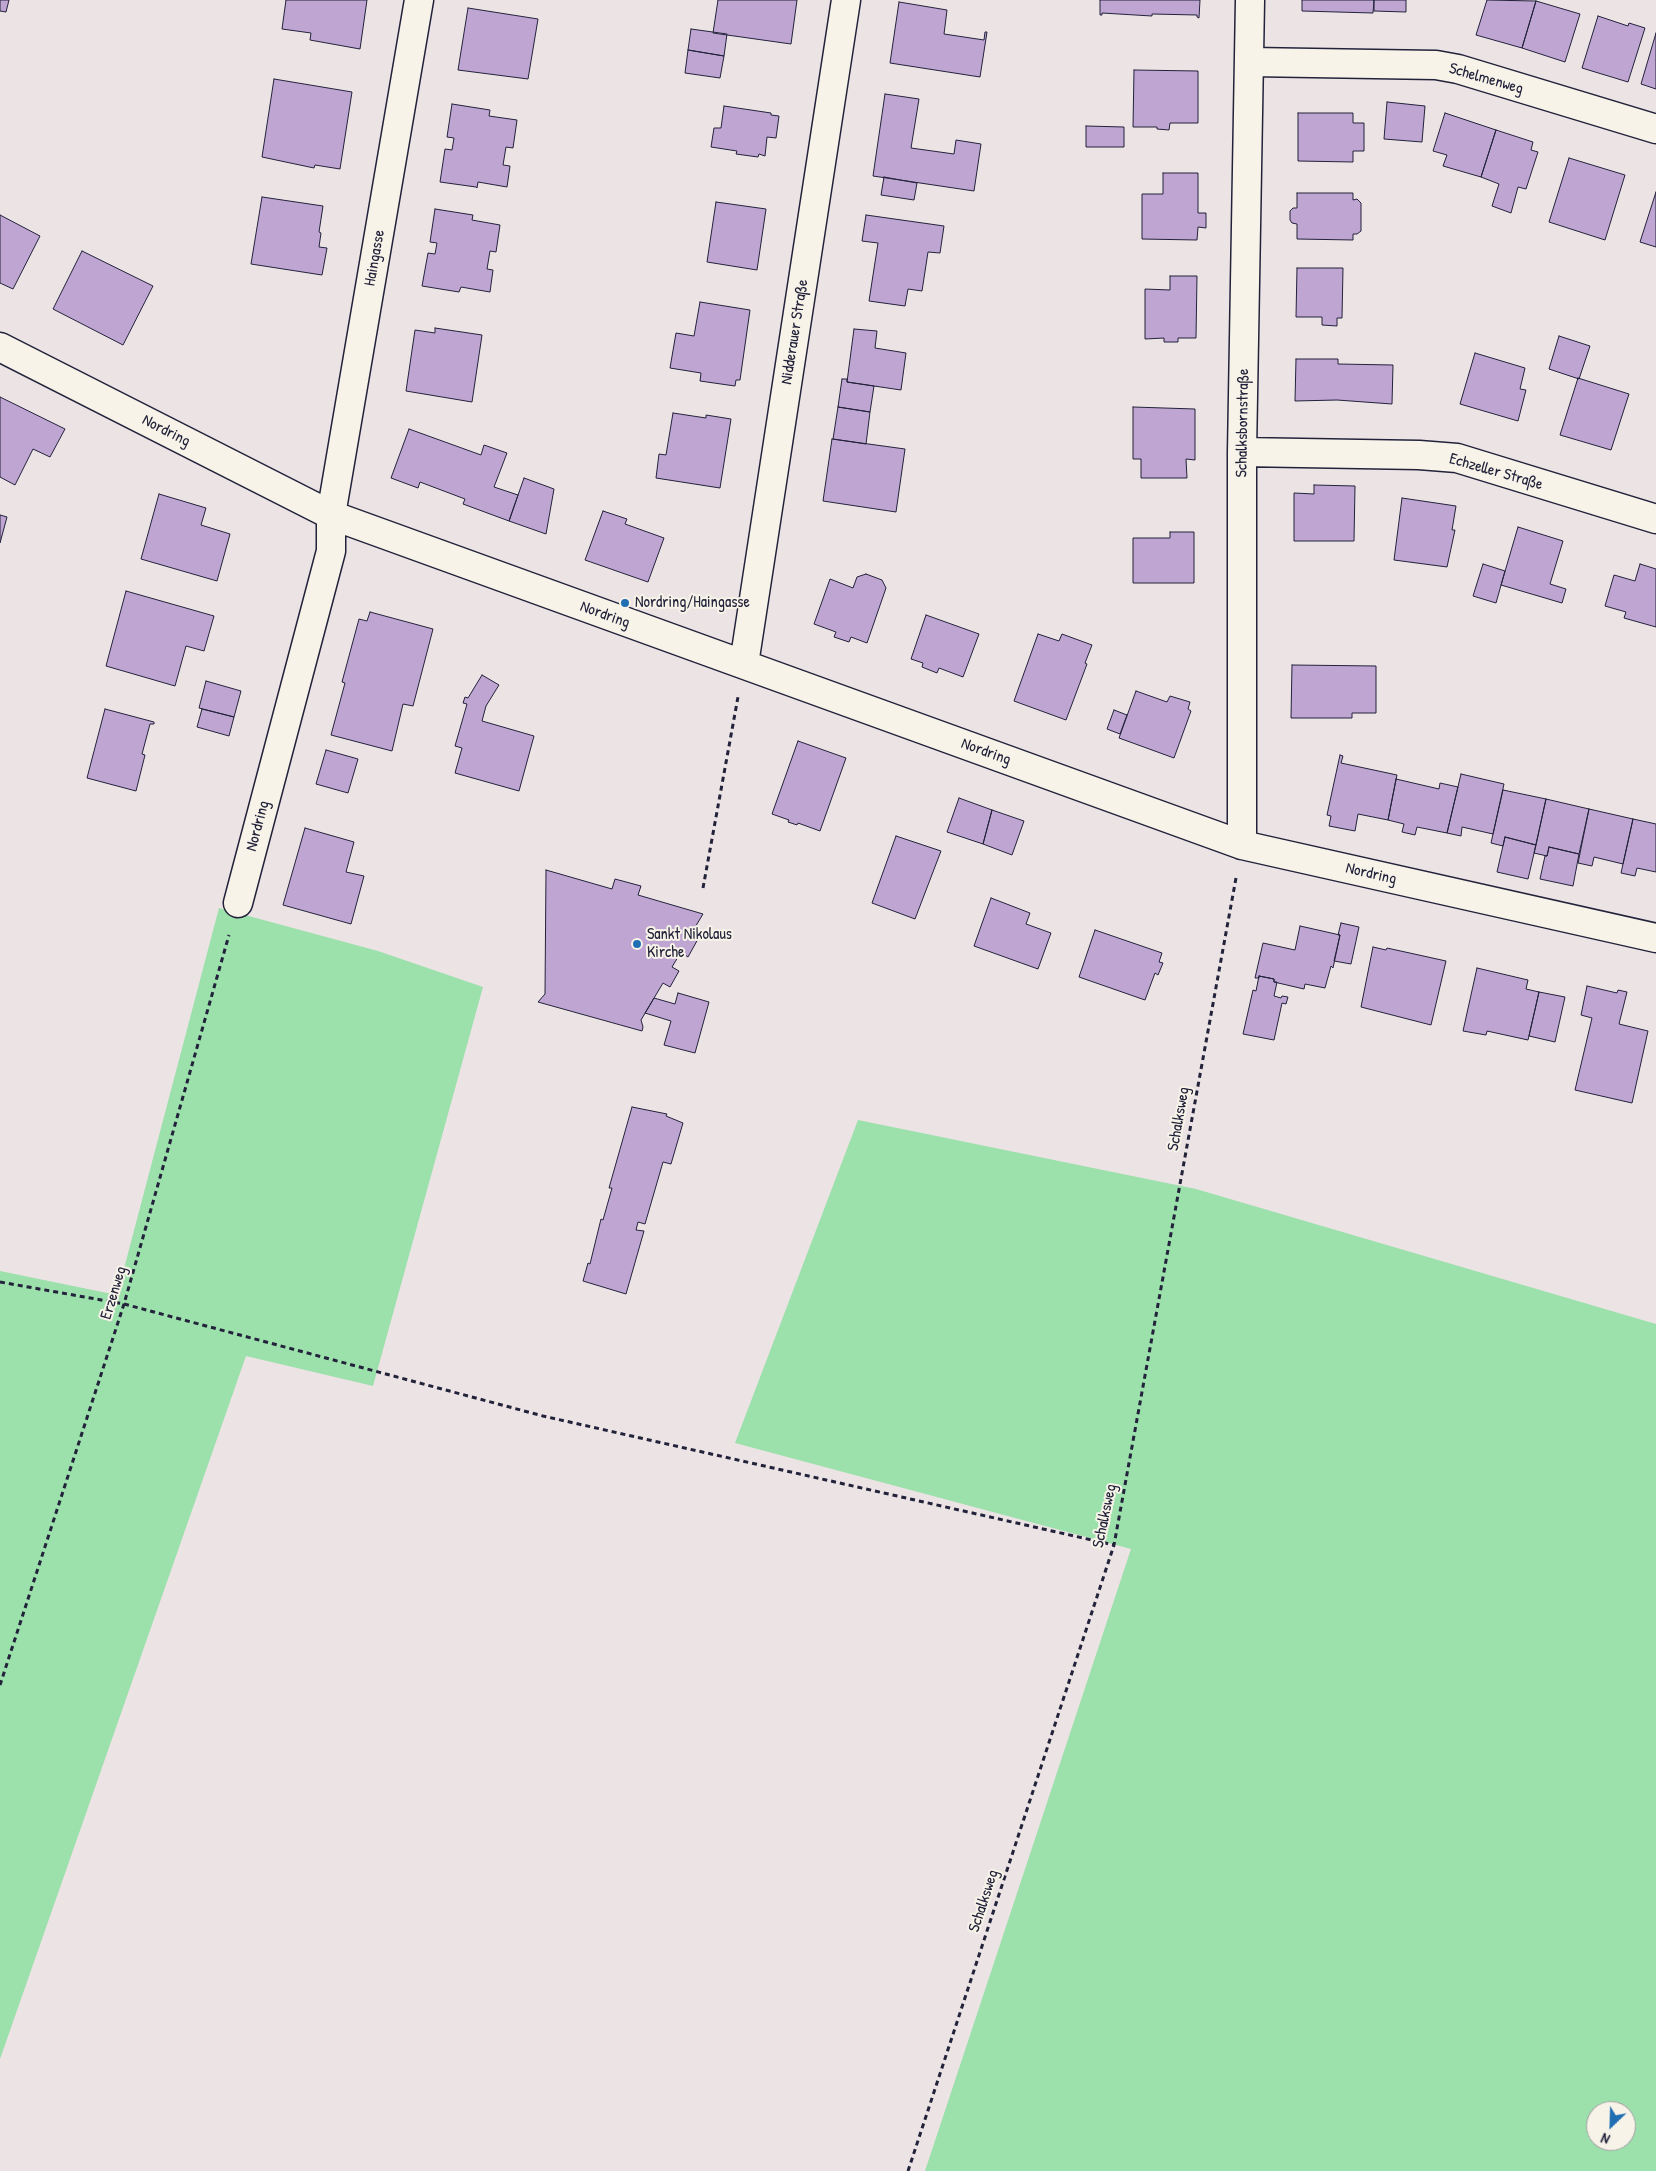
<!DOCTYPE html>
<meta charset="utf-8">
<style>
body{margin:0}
#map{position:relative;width:1656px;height:2171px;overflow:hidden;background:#ece3e4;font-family:"Patrick Hand",sans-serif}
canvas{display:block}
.north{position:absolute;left:1586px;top:2101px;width:50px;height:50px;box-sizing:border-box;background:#f7f3e8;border:1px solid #a29fa3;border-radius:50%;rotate:204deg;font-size:14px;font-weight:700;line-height:20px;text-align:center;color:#22223b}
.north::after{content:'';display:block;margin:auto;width:18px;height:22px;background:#1f6fb2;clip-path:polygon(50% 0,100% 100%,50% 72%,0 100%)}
</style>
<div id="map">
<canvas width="1656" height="2171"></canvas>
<div class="north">N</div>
</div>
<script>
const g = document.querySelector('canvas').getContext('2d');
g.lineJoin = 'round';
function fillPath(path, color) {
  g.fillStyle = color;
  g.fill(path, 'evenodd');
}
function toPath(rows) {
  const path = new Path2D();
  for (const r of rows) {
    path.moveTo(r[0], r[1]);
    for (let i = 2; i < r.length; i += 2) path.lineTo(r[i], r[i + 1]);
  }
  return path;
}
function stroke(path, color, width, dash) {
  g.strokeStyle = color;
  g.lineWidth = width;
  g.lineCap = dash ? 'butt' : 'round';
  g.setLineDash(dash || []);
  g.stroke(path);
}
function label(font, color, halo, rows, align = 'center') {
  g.font = font + ' "Patrick Hand",sans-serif';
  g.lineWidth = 4;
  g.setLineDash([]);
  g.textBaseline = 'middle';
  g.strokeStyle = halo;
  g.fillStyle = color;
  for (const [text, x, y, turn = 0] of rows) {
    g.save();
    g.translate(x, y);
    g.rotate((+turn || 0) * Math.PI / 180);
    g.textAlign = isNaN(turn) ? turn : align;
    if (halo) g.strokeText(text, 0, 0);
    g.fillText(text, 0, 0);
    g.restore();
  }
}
const green = toPath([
 [219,908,378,951,483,987,373,1386,246,1356,0,2059,0,1271,117,1295],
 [858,1120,1196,1189,1656,1324,1656,2171,925,2171,1131,1549,735,1443],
 [1596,2111,1626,2111,1626,2141,1596,2141]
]);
const building = toPath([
 [0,0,9,0,6,12,0,11,0,0],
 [286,0,367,0,360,49,310,40,311,33,282,29,286,0],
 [718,0,797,0,791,44,713,33,718,0],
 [1100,0,1200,0,1199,18,1197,17,1197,15,1152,14,1152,16,1102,13,1102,15,1100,15,1100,0],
 [1302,0,1374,0,1373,13,1302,11,1302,0],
 [1374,0,1406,0,1406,12,1374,11,1374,0],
 [1487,0,1536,1,1522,48,1476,35,1487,0],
 [1536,1,1580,14,1565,62,1522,48,1536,1],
 [899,2,947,10,944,34,984,40,985,32,987,32,980,77,890,63,899,2],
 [468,8,538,19,528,79,458,70,468,8],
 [1598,16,1628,26,1629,23,1645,28,1628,82,1582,68,1598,16],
 [691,29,727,34,724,56,688,50,691,29],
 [1656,33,1656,89,1641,84,1656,33],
 [688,50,724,56,720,78,685,73,688,50],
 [1134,70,1198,71,1198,123,1170,123,1169,130,1157,129,1157,127,1133,127,1134,70],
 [274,79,352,92,340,169,315,165,314,168,262,157,274,79],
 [885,94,919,99,911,148,954,154,956,140,981,144,974,191,873,176,885,94],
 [1387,102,1425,106,1422,142,1384,139,1387,102],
 [452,104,490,110,489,116,517,120,513,148,506,147,503,165,510,166,507,187,478,182,477,188,476,187,440,182,445,149,452,150,454,138,447,137,452,104],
 [724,106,771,113,771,115,779,116,776,138,767,137,765,156,759,154,758,157,736,154,737,151,711,147,714,128,721,128,724,106],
 [1298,113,1353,113,1353,123,1364,123,1364,151,1353,151,1353,162,1298,161,1298,113],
 [1445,113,1496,130,1481,177,1443,166,1447,155,1433,151,1445,113],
 [1086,126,1124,127,1124,147,1086,147,1086,126],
 [1496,130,1533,142,1531,150,1538,152,1526,189,1518,187,1511,213,1492,206,1499,184,1481,177,1496,130],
 [1569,158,1625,175,1605,240,1549,222,1569,158],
 [1163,173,1198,173,1198,213,1206,213,1206,228,1198,227,1197,240,1142,239,1142,194,1163,194,1163,173],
 [884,177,917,183,914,200,881,195,884,177],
 [1656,192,1656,247,1640,242,1656,192],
 [1297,193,1353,193,1353,200,1357,199,1361,203,1361,231,1357,234,1353,234,1353,240,1297,239,1297,224,1292,223,1290,220,1290,211,1293,208,1297,208,1297,193],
 [262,197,323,206,319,232,321,233,319,247,327,248,322,275,251,264,262,197],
 [716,202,766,209,757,270,707,262,716,202],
 [435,209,473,215,472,220,500,225,496,252,490,251,487,269,493,270,490,292,461,287,459,292,422,286,428,253,435,254,437,243,430,242,435,209],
 [0,215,40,236,13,289,0,283,0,215],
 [866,215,944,226,940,253,928,252,922,291,908,289,905,306,869,301,878,243,862,241,866,215],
 [82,251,153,286,123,345,53,309,82,251],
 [1297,268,1343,268,1342,318,1337,318,1337,326,1322,325,1322,317,1296,317,1297,268],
 [1170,276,1197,276,1196,338,1178,338,1178,342,1164,342,1164,338,1145,339,1145,289,1170,290,1170,276],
 [700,302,750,310,740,380,736,380,735,386,700,381,701,373,670,368,676,333,694,336,700,302],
 [435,328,482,335,472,402,406,391,415,330,435,333,435,328],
 [854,329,877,331,875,348,906,353,901,390,847,382,854,329],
 [1559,336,1590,346,1579,379,1549,369,1559,336],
 [1475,353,1525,368,1520,389,1526,390,1518,421,1460,404,1475,353],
 [1296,359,1338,359,1338,364,1393,365,1392,404,1337,400,1295,401,1296,359],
 [1578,378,1629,394,1611,450,1560,435,1578,378],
 [842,379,847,379,847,382,874,386,870,412,838,407,842,379],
 [0,397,65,429,50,457,33,449,15,485,0,477,0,397],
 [838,407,870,412,866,444,833,439,838,407],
 [1133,407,1195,409,1195,460,1186,459,1187,478,1141,478,1141,459,1133,459,1133,407],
 [673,413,706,418,706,415,731,419,720,488,656,478,659,454,666,455,673,413],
 [409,429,481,455,484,445,507,453,494,487,518,495,509,521,463,504,465,499,420,482,418,488,391,478,409,429],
 [832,439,905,449,896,512,823,501,832,439],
 [524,478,554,489,546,534,509,521,524,478],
 [1314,485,1355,486,1354,541,1294,541,1294,493,1314,494,1314,485],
 [159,494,206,508,201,525,230,534,217,581,141,559,159,494],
 [1402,498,1456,506,1452,530,1455,530,1447,567,1394,560,1402,498],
 [603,511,627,519,625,524,664,538,648,582,585,560,603,511],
 [0,515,7,517,0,543,0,515],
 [1518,527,1563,541,1550,584,1566,589,1562,603,1501,585,1518,527],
 [1170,532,1194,532,1194,583,1133,583,1133,538,1170,538,1170,532],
 [1483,564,1505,571,1496,603,1473,596,1483,564],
 [1640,564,1656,569,1656,627,1624,618,1626,612,1605,606,1614,575,1635,581,1640,564],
 [866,574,882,580,886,588,867,643,851,637,849,642,834,637,836,632,814,624,830,579,853,588,857,577,866,574],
 [126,591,214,616,204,651,186,646,175,686,106,666,126,591],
 [370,612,433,629,413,706,403,704,392,751,331,735,345,683,342,682,359,619,367,621,370,612],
 [926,615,979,634,963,677,939,668,937,673,922,667,923,663,911,659,926,615],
 [1038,634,1059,641,1062,634,1092,645,1085,663,1087,664,1066,720,1014,701,1038,634],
 [1292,665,1376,666,1376,713,1352,713,1352,718,1291,718,1292,665],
 [482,675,499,685,486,706,482,721,534,736,519,791,455,773,462,748,455,746,467,704,463,703,465,697,468,698,482,675],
 [206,681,241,691,234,717,199,708,206,681],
 [1136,691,1167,702,1170,696,1190,702,1188,709,1191,711,1174,758,1119,738,1136,691],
 [105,709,154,722,154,724,150,724,142,754,145,755,136,791,87,778,105,709],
 [202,709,234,717,229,736,197,727,202,709],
 [1114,710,1127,715,1120,734,1107,729,1114,710],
 [798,741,846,758,820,831,798,823,797,825,788,822,789,820,772,814,798,741],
 [326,750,358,759,348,793,316,784,326,750],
 [1340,755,1343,756,1341,763,1397,775,1388,820,1358,814,1355,831,1329,826,1331,816,1327,815,1340,755],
 [1461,774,1504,784,1493,834,1462,827,1461,836,1447,833,1461,774],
 [1396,779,1439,789,1440,783,1458,787,1447,833,1417,827,1415,835,1402,832,1404,824,1388,820,1396,779],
 [1503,790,1546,799,1536,845,1505,837,1503,846,1491,843,1503,790],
 [959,798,992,810,983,844,947,832,959,798],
 [1546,799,1589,809,1579,854,1549,847,1547,856,1534,853,1546,799],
 [1589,809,1633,819,1623,864,1594,857,1592,866,1578,863,1589,809],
 [992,810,1024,821,1012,855,983,844,992,810],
 [1633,819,1656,824,1656,872,1637,868,1635,876,1621,873,1633,819],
 [305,828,354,842,346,872,364,876,351,924,283,905,305,828],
 [896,836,941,851,915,919,872,903,896,836],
 [1505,837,1536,845,1528,879,1497,872,1505,837],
 [1549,847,1579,854,1573,886,1540,879,1545,856,1547,856,1549,847],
 [546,870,612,889,615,879,641,886,638,895,703,914,691,934,698,939,688,957,681,952,672,967,679,971,670,987,663,983,641,1020,643,1027,642,1031,538,1002,545,994,546,870],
 [991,898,1030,913,1026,924,1051,933,1038,969,974,946,991,898],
 [1341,923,1359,927,1351,964,1334,961,1340,935,1338,935,1341,923],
 [1300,926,1340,935,1333,968,1331,966,1325,988,1305,984,1304,989,1274,982,1274,979,1259,976,1259,978,1255,978,1263,943,1295,950,1300,926],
 [1095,930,1162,953,1159,962,1163,963,1158,975,1155,973,1145,1000,1079,977,1095,930],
 [1373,947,1386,950,1387,948,1446,961,1431,1025,1361,1007,1373,947],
 [1477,968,1528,980,1526,989,1539,992,1528,1040,1487,1031,1486,1035,1463,1031,1477,968],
 [1259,976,1274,979,1274,982,1277,982,1274,996,1281,998,1282,996,1288,997,1286,1004,1282,1003,1274,1040,1243,1034,1253,990,1256,991,1259,976],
 [1587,986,1617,993,1618,990,1627,992,1619,1024,1648,1031,1632,1103,1575,1090,1592,1018,1581,1015,1587,986],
 [1539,992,1565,997,1555,1042,1529,1036,1539,992],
 [678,993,709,1002,695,1053,664,1045,671,1021,645,1013,654,998,675,1004,678,993],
 [632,1107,667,1114,666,1116,683,1123,671,1164,663,1162,645,1224,638,1222,636,1230,644,1231,626,1294,583,1281,588,1263,590,1264,601,1219,603,1220,612,1188,609,1188,632,1107]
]);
const path = toPath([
 [703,888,738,697],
 [0,1282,124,1304,543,1416,1114,1545],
 [0,1685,124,1304,229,935],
 [908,2171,1114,1545,1236,878]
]);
const minor = toPath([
 [1251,62,1436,65,1458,69,1656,129],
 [0,347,331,515,1242,845,1656,938],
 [1242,452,1419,455,1457,458,1656,519],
 [744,664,846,0],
 [1242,845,1242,452,1250,0],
 [238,903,331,551,331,515,419,0]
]);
const markers = [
 [625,603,5,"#1f6fb2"],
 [637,944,5,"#1f6fb2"]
];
const streetNames = [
 ["Schelmenweg",1486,79,16],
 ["Haingasse",375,258,-80],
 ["Nidderauer Straße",795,332,-81],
 ["Schalksbornstraße",1243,423,-89],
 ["Nordring",166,431,27],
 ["Echzeller Straße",1496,472,16],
 ["Nordring",605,615,20],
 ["Nordring",986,752,20],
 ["Nordring",258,826,-75],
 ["Nordring",1371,874,13],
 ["Schalksweg",1179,1119,-80],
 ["Erzenweg",114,1293,-73],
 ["Schalksweg",1105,1516,-78],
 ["Schalksweg",984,1901,-72]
];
const poiNames = [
 ["Nordring/Haingasse",635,603],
 ["Sankt Nikolaus",647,935],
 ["Kirche",647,953]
];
fillPath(green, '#9ce0ac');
fillPath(building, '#bfa5d2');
stroke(building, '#22223b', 1);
stroke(minor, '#22223b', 31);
stroke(path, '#22223b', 3, [5, 4]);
stroke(minor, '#f7f3e8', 28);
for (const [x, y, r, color] of markers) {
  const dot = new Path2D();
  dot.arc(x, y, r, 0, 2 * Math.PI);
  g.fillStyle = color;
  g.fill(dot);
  stroke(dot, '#f7f3e8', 2);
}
label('16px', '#22223b', '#f7f3e8', streetNames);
label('16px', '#22223b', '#f7f3e8', poiNames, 'left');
</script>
